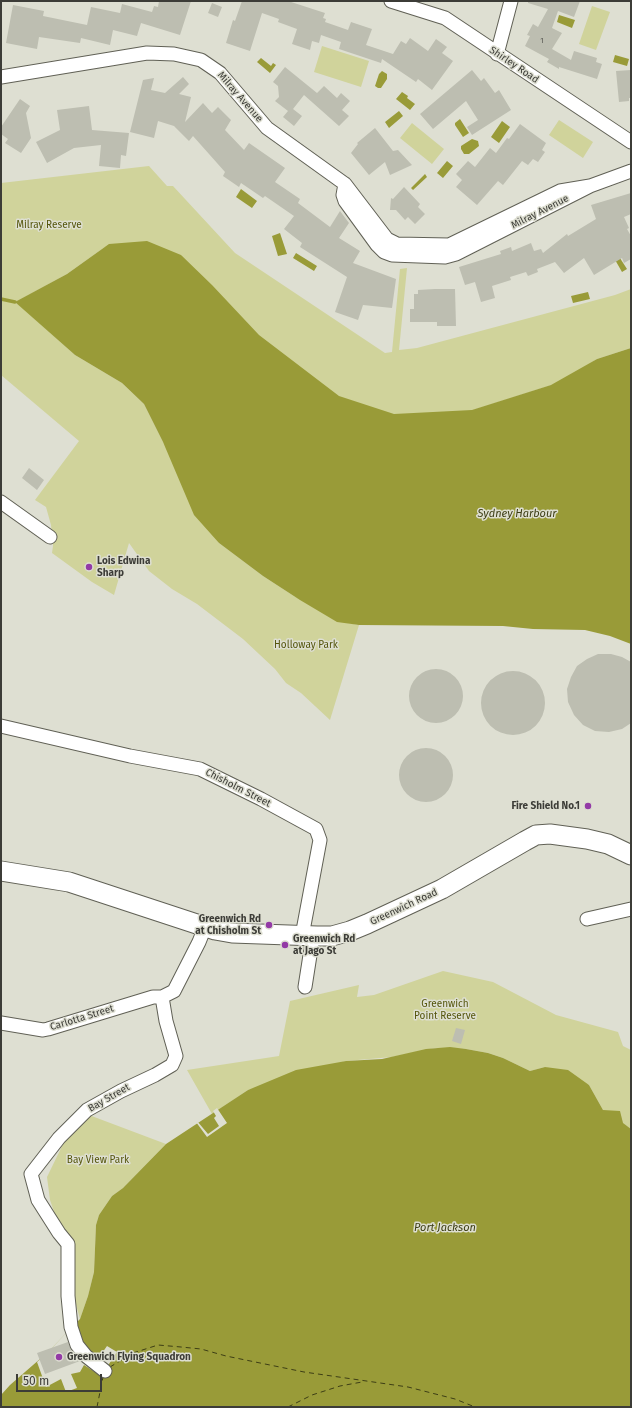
<!DOCTYPE html>
<style>
body{margin:0}
#map{position:relative;width:632px;height:1408px;overflow:hidden;background:#dedfd2;font-family:"Fira Sans",sans-serif}
canvas{display:block}
.frame{position:absolute;inset:0;border:2px solid #3c3c37;pointer-events:none}
.scale{position:absolute;left:16px;top:1374px;width:86px;height:18px;box-sizing:border-box;border:2px solid #3c3c37;border-top:0;padding-left:5px;font-size:12px;line-height:14px;white-space:nowrap;color:#3c3c37;-webkit-text-stroke:3px #dedfd2;paint-order:stroke}
</style>
<div id="map">
<canvas width="632" height="1408"></canvas>
<div class="frame"></div>
<div class="scale">50 m</div>
</div>
<script>
const g = document.querySelector('canvas').getContext('2d');
g.lineJoin = 'round';
function fillPath(path, color) {
  g.fillStyle = color;
  g.fill(path, 'evenodd');
}
function toPath(rows) {
  const path = new Path2D();
  for (const r of rows) {
    if (r.length === 3) {
      path.moveTo(r[0] + r[2], r[1]);
      path.arc(r[0], r[1], r[2], 0, 2 * Math.PI);
      continue;
    }
    path.moveTo(r[0], r[1]);
    for (let i = 2; i < r.length; i += 2) path.lineTo(r[i], r[i + 1]);
  }
  return path;
}
function stroke(path, color, width, dash) {
  g.strokeStyle = color;
  g.lineWidth = width;
  g.lineCap = dash ? 'butt' : 'round';
  g.setLineDash(dash || []);
  g.stroke(path);
}
function label(font, color, halo, rows, align = 'center') {
  g.font = font + ' "Fira Sans",sans-serif';
  g.lineWidth = 3;
  g.setLineDash([]);
  g.textBaseline = 'middle';
  g.strokeStyle = halo;
  g.fillStyle = color;
  for (const [text, x, y, turn = 0] of rows) {
    g.save();
    g.translate(x, y);
    g.rotate((+turn || 0) * Math.PI / 180);
    g.textAlign = isNaN(turn) ? turn : align;
    if (halo) g.strokeText(text, 0, 0);
    g.fillText(text, 0, 0);
    g.restore();
  }
}
const green = toPath([
 [592,6,610,12,596,50,579,44],
 [322,46,369,61,361,87,314,72],
 [559,120,593,142,583,158,549,135],
 [412,123,444,149,432,164,400,138],
 [149,166,167,186,173,186,235,253,385,353,392,352,400,269,407,268,399,350,417,348,615,295,631,289,631,348,597,359,561,382,427,425,316,392,105,247,67,274,16,302,75,355,122,383,144,404,163,442,219,543,263,576,294,596,348,623,359,625,330,720,301,693,286,683,275,669,243,639,197,604,172,589,149,571,129,543,114,595,92,582,52,553,53,546,51,525,46,507,35,500,79,441,1,375,1,183],
 [443,971,493,982,556,1015,618,1032,623,1046,631,1050,631,1129,603,1110,589,1085,545,1067,530,1071,503,1058,488,1053,466,1049,435,1048,392,1057,346,1061,248,1090,212,1114,187,1070,279,1056,290,1001,359,985,357,997,374,995],
 [89,1115,166,1144,123,1188,112,1196,99,1215,96,1225,94,1272,88,1296,80,1319,71,1287,67,1249,50,1200,47,1177,65,1140]
]);
const water = toPath([
 [559,15,575,20,572,28,557,22],
 [615,55,629,59,627,66,613,62],
 [261,58,271,66,273,63,276,65,270,73,257,62],
 [382,71,387,74,387,79,381,88,378,88,375,86,379,74],
 [402,92,408,96,407,98,415,104,410,110,396,99],
 [399,111,403,116,389,128,385,122],
 [460,119,469,133,463,137,455,125,455,123],
 [502,121,510,127,499,143,491,137],
 [472,139,478,141,479,146,469,154,464,154,461,149,461,146],
 [447,161,453,166,443,178,437,173],
 [425,174,427,177,413,190,411,188],
 [241,189,257,201,252,208,236,197],
 [280,233,287,254,278,256,272,236],
 [147,241,181,255,212,285,259,335,339,396,394,414,472,410,551,385,597,359,631,348,631,644,610,636,585,630,533,629,503,626,359,625,337,622,300,600,263,576,219,543,194,515,163,442,144,404,122,383,75,355,15,302,67,274,109,244],
 [296,253,317,266,314,271,293,258],
 [618,255,627,269,622,272,614,258],
 [588,292,590,299,573,303,571,296],
 [450,1047,466,1049,488,1053,503,1058,530,1071,545,1067,568,1070,589,1085,603,1110,620,1111,623,1123,631,1129,631,1407,1,1407,1,1395,10,1385,48,1352,80,1319,88,1296,94,1272,96,1225,99,1215,112,1196,123,1188,166,1144,248,1090,296,1070,346,1061,382,1059,426,1049]
]);
const pier = toPath([
 [217,1108,227,1123,207,1137,196,1122,197,1121,208,1134,219,1126,214,1118,216,1116,213,1111],
 [68,1331,77,1338,94,1357,100,1356,107,1346,117,1352,101,1376,84,1365,80,1372,71,1374,77,1388,66,1392,61,1379,46,1387,37,1362,48,1352]
]);
const stream = toPath([
 [1,299,15,302]
]);
const ferry = toPath([
 [110,1367,133,1353,158,1345,181,1347,201,1349,226,1356,304,1372,408,1387,455,1399,475,1407],
 [97,1407,103,1377],
 [288,1407,312,1395,340,1386,362,1382]
]);
const building = toPath([
 [159,1,191,1,180,35,141,23,137,36,113,30,110,45,81,38,80,43,39,37,37,49,6,43,13,5,44,11,43,16,87,25,91,7,120,13,122,4,152,12,154,6,158,7],
 [242,1,288,1,325,13,323,18,326,19,325,22,348,30,351,22,372,29,366,45,393,54,401,41,406,44,410,38,428,51,436,39,447,47,442,53,453,61,432,90,418,79,416,82,382,59,381,63,339,49,341,42,321,35,319,43,312,41,310,50,292,44,297,29,278,22,279,19,262,13,250,51,226,43,233,20,235,21],
 [528,1,580,1,574,17,558,11,552,28,562,33,552,49,571,60,574,51,597,58,596,62,602,64,597,79,559,67,559,69,547,62,549,59,525,46,530,36,527,35,533,24,538,27,548,9,528,3],
 [212,3,222,7,218,17,208,13],
 [285,67,317,93,324,86,337,98,341,93,350,101,342,110,349,116,339,126,304,95,293,109,302,116,294,126,283,117,288,111,275,101,279,97,278,86,273,82],
 [472,70,481,81,484,78,495,93,499,90,511,110,472,135,467,127,478,120,466,101,433,129,420,114],
 [631,70,631,98,629,98,629,101,619,102,616,71],
 [183,77,189,84,179,94,191,97,185,122,203,103,212,113,218,107,231,120,225,130,244,150,249,143,285,168,275,182,300,199,298,203,330,227,340,211,349,223,339,238,360,251,353,263,396,279,392,308,363,305,358,320,335,312,347,277,300,247,302,243,284,229,294,216,265,196,263,198,241,183,239,187,223,176,225,172,193,136,189,141,174,126,158,121,154,138,130,132,143,80,154,78,151,90,165,93],
 [20,99,30,106,26,113,31,138,21,153,5,143,8,139,1,134,1,127],
 [89,106,92,130,129,133,126,156,121,155,120,168,99,166,101,145,74,148,47,163,36,142,60,130,57,110],
 [520,124,546,143,542,150,545,152,538,162,533,159,528,165,522,161,503,185,498,181,477,205,456,187,462,180,456,174,468,161,475,167,490,148,496,153,507,138,509,139],
 [375,128,393,151,398,150,412,165,390,175,385,162,369,175,351,153,358,144,357,143],
 [404,187,420,204,418,207,425,214,415,224,408,217,405,220,396,210,390,210,391,198,393,199],
 [631,193,631,214,624,217,629,228,627,229,631,236,631,259,624,263,622,258,594,275,584,258,564,273,555,262,537,269,538,272,528,276,526,272,510,277,511,280,492,286,495,298,481,302,475,282,465,285,459,267,501,254,500,251,511,247,512,251,531,243,534,251,541,249,543,253,567,234,568,236,596,219,591,205],
 [435,289,455,289,456,326,437,326,437,322,410,322,410,309,414,309,414,294,418,294,418,290],
 [29,468,44,480,37,490,22,478],
 [598,654,611,654,622,657,631,662,631,723,622,729,609,732,595,731,583,725,574,715,568,702,567,689,571,677,577,666,587,659],
 [436,696,27],
 [513,703,32],
 [426,775,27],
 [456,1028,465,1030,461,1044,452,1041],
 [68,1342,71,1350,80,1361,45,1374,37,1353]
]);
const street = toPath([
 [391,1,445,18,631,142],
 [497,54,511,1],
 [1,77,147,53,174,54,201,60,220,73,267,128,345,184,387,239,397,244,449,245,560,191,590,186],
 [345,184,343,195,345,201,377,245,384,252,392,255,445,257,456,254,590,186,631,171],
 [1,502,50,537],
 [1,726,130,756,200,769,261,799,316,829,320,840,302,936],
 [587,919,631,909],
 [305,987,313,936],
 [1,1023,43,1030,48,1029,153,997,162,997],
 [105,1371,86,1356,77,1345,71,1327,68,1296,68,1244,59,1233,38,1200,31,1174,59,1138,87,1110,121,1091,155,1075,172,1065,176,1056,166,1021,162,997,174,991,199,942,205,927]
]);
const secondary = toPath([
 [1,871,69,882,215,930,232,933,317,936,332,936,350,931,367,924,442,889,525,841,536,835,550,834,587,839,608,844,631,855]
]);
const markers = [
 [89,567,4,"#933aa6"],
 [588,806,4,"#933aa6"],
 [269,925,4,"#933aa6"],
 [285,945,4,"#933aa6"],
 [59,1357,4,"#933aa6"]
];
const numberNames = [
 ["1",542,41]
];
const streetNames = [
 ["Shirley Road",514,65,34],
 ["Milray Avenue",240,97,49],
 ["Milray Avenue",540,212,-27],
 ["Chisholm Street",238,788,27],
 ["Greenwich Road",404,907,-25],
 ["Carlotta Street",82,1018,-17],
 ["Bay Street",109,1098,-30]
];
const parkNames = [
 ["Milray Reserve",49,225],
 ["Holloway Park",306,645],
 ["Greenwich",445,1004],
 ["Point Reserve",445,1016],
 ["Bay View Park",98,1160]
];
const poiNames = [
 ["Lois Edwina",97,561],
 ["Sharp",97,573],
 ["Fire Shield No.1",580,806,"right"],
 ["Greenwich Rd",261,919,"right"],
 ["at Chisholm St",261,931,"right"],
 ["Greenwich Rd",293,939],
 ["at Jago St",293,951],
 ["Greenwich Flying Squadron",67,1357]
];
const waterNames = [
 ["Sydney Harbour",517,514],
 ["Port Jackson",445,1228]
];
fillPath(green, '#d0d39b');
fillPath(water, '#999b38');
fillPath(pier, '#dedfd2');
stroke(stream, '#999b38', 3.5);
stroke(ferry, '#3d3e15', 1, [5, 4]);
fillPath(building, '#bdbeb1');
stroke(street, '#606055', 15);
stroke(secondary, '#606055', 21);
stroke(street, '#fff', 13);
stroke(secondary, '#fff', 19);
for (const [x, y, r, color] of markers) {
  const dot = new Path2D();
  dot.arc(x, y, r, 0, 2 * Math.PI);
  g.fillStyle = color;
  g.fill(dot);
  stroke(dot, '#dedfd2', 1.5);
}
label('8px', '#5c5c56', null, numberNames);
label('10px', '#3c3c37', '#dedfd2', streetNames);
label('10px', '#55560c', '#dedfd2', parkNames);
label('bold 10px', '#3c3c37', '#dedfd2', poiNames, 'left');
label('italic 11px', '#3d3e15', '#dedfd2', waterNames);
</script>
